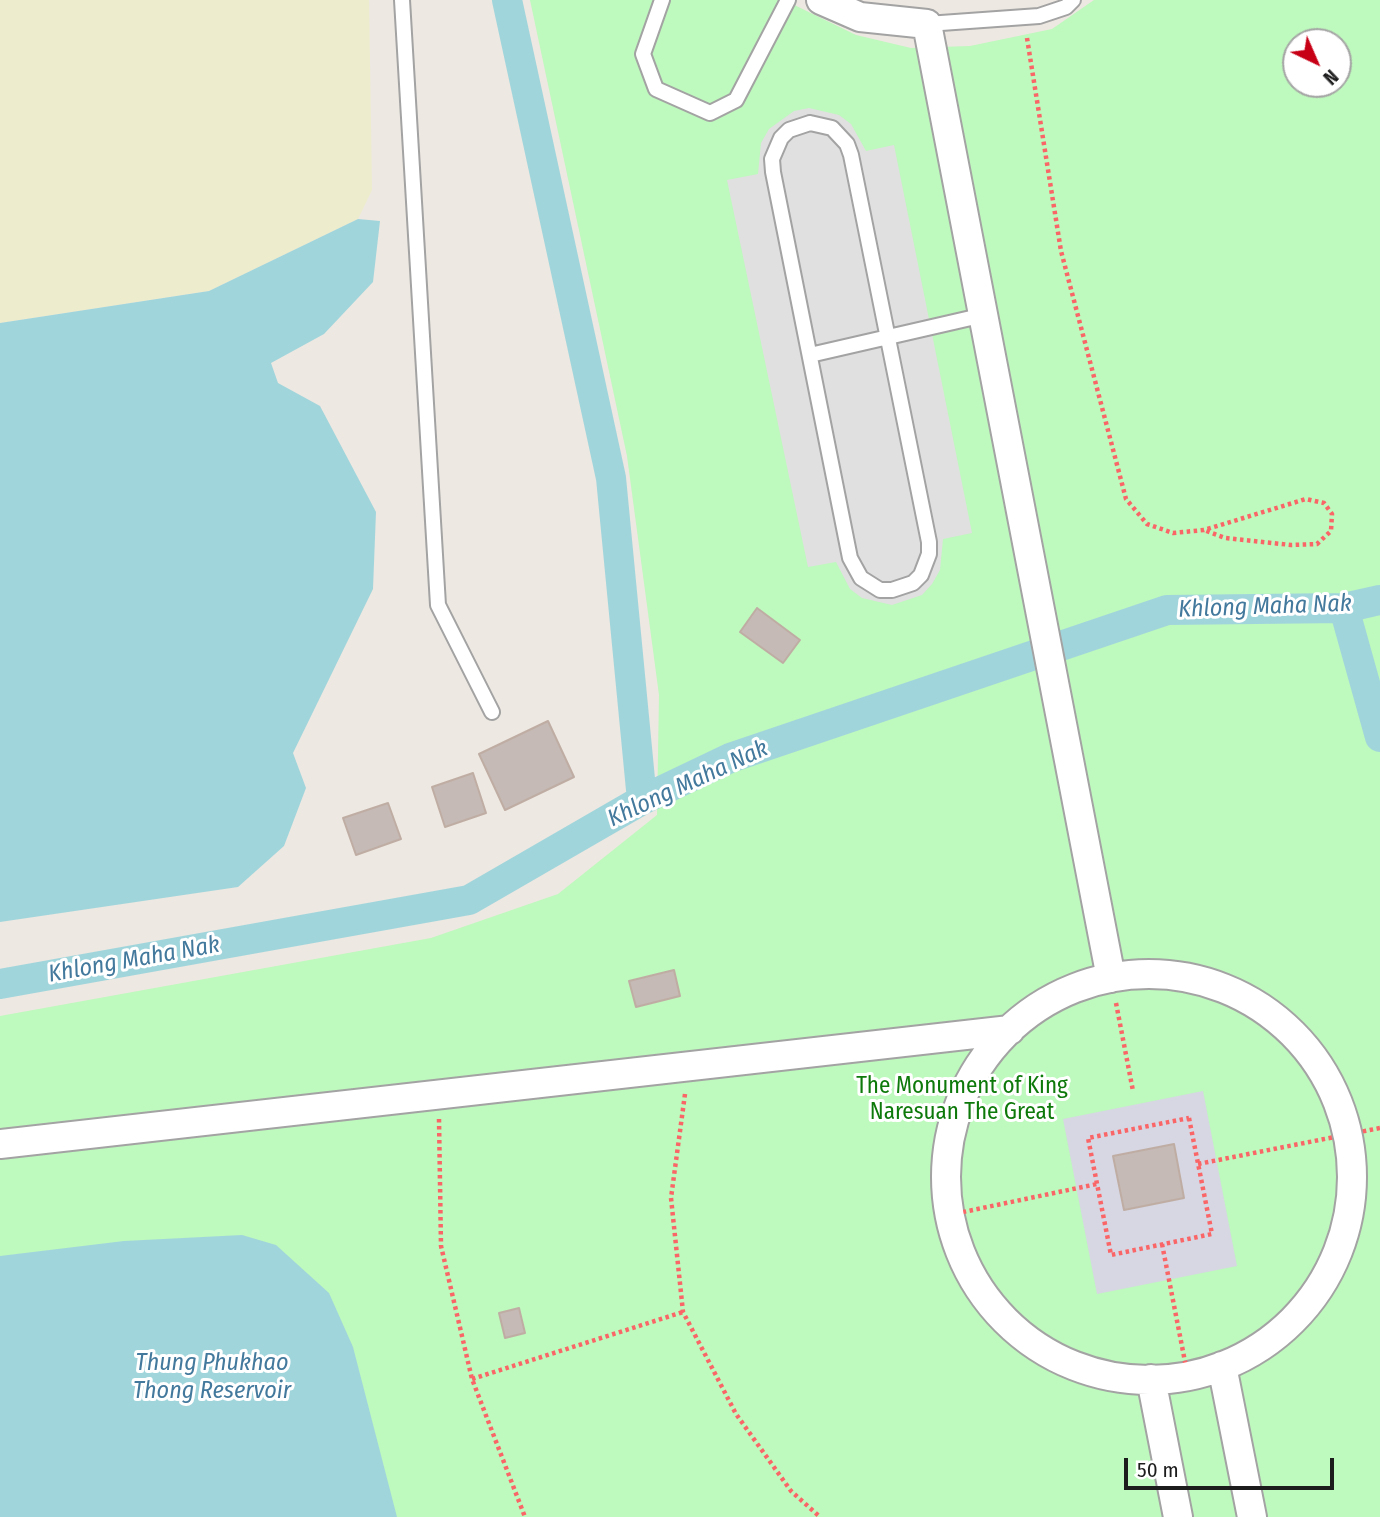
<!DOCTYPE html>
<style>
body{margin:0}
#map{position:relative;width:1380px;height:1517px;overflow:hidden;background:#ede8e1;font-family:"Fira Sans Condensed",sans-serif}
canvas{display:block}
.north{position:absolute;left:1282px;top:28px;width:70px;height:70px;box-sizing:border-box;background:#fff;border:2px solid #a4a4a4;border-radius:50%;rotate:136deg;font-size:19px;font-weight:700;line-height:28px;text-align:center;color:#1c1c1c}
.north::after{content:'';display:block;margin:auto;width:24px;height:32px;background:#c80016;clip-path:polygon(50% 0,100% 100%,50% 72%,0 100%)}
.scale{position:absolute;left:1124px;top:1458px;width:210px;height:32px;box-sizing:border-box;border:4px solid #1c1c1c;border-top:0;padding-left:9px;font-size:21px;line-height:24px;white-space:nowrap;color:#1c1c1c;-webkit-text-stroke:5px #fff;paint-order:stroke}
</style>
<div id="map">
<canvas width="1380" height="1517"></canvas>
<div class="north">N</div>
<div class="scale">50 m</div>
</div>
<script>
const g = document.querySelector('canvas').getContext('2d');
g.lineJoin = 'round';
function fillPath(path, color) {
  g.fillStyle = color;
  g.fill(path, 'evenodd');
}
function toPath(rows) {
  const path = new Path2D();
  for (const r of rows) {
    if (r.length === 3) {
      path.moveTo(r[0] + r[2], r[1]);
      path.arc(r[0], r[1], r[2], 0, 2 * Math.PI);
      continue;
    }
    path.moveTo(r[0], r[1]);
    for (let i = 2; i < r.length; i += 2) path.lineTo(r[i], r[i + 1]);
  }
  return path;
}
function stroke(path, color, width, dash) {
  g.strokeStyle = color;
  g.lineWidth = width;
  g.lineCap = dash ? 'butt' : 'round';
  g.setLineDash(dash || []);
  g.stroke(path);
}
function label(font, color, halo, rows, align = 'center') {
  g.font = font + ' "Fira Sans Condensed",sans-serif';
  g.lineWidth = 6;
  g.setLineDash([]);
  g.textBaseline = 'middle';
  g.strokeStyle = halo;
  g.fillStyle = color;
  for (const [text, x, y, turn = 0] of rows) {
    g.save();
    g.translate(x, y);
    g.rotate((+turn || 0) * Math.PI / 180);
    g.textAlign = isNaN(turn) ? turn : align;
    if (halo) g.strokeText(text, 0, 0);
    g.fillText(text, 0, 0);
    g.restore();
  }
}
const farmland = toPath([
 [0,0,369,0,372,190,358,219,209,291,0,323]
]);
const park = toPath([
 [530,0,784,0,856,35,911,48,970,46,1052,29,1094,0,1380,0,1380,1517,0,1517,0,1016,431,938,558,894,657,815,659,695,627,456],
 [1296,42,1338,42,1338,84,1296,84]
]);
const parking = toPath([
 [809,108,839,115,851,124,866,151,894,145,972,533,943,539,940,570,932,584,922,595,892,605,862,598,850,589,836,562,808,567,727,180,758,174,761,143,769,129,794,111]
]);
const plaza = toPath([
 [1203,1091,1237,1266,1097,1294,1063,1119]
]);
const water = toPath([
 [358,219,380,221,373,282,324,334,271,363,278,383,320,406,376,512,373,589,293,753,306,788,284,846,238,887,0,922,0,323,209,291],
 [242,1235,276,1245,329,1293,353,1347,397,1517,0,1517,0,1256,124,1241]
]);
const canal = toPath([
 [507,0,611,478,642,800],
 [1344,608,1380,737],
 [0,984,469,900,642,800,730,758,1167,610,1344,608,1380,600]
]);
const building = toPath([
 [757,608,800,640,783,663,740,632,757,608],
 [548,721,574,777,505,810,479,754,548,721],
 [473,773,486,813,445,827,432,787,473,773],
 [388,803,401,839,356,855,343,818,388,803],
 [674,970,680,996,636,1007,629,981,674,970],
 [1174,1144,1184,1198,1124,1210,1113,1156,1174,1144],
 [519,1308,525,1333,505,1338,499,1313,519,1308]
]);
const path = toPath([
 [1027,38,1061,251,1126,499,1147,524,1173,533,1204,530,1306,499,1324,503,1332,514,1331,531,1317,544,1291,545,1225,538,1204,530],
 [1116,1003,1133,1091],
 [685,1094,671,1198,683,1312,736,1414,791,1491,820,1517],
 [1189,1118,1212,1234,1111,1255,1088,1138,1189,1118],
 [439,1119,441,1246,472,1379,525,1517],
 [1198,1164,1380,1128],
 [949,1215,1097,1184],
 [1162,1244,1188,1377],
 [472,1379,683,1312]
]);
const lane = toPath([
 [402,0,438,605,492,712],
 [662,0,643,54,656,89,710,113,736,100,788,0],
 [927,24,1039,16,1066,7,1073,0],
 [810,123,832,128,847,144,851,155,929,542,929,554,921,575,913,583,892,590,880,590,861,578,850,558,773,172,772,159,781,138,789,130,810,123],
 [810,355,984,315]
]);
const street = toPath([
 [821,0,860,17,927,24,1111,978],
 [1149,1177,203],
 [0,1144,1010,1030],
 [1222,1366,1252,1517],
 [1151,1379,1178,1517]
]);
const parkNames = [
 ["The Monument of King",962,1087],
 ["Naresuan The Great",962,1113]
];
const waterNames = [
 ["Khlong Maha Nak",1265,607,-2],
 ["Khlong Maha Nak",688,784,-25],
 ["Khlong Maha Nak",134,960,-10],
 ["Thung Phukhao",212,1363],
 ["Thong Reservoir",212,1391]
];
fillPath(farmland, '#edeccc');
fillPath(park, '#bef9bd');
fillPath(parking, '#e0e0e0');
fillPath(plaza, '#d6d7e3');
fillPath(water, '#a1d5dc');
stroke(canal, '#a1d5dc', 30);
fillPath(building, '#c5bab5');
stroke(building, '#bfada4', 2);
stroke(lane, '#a3a3a3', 18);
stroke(street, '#a3a3a3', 32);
stroke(path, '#fa6667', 4.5, [3.5, 3.5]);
stroke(lane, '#fff', 14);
stroke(street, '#fff', 28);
label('23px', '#0e790b', '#fff', parkNames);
label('italic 24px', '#43799c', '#fff', waterNames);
</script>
